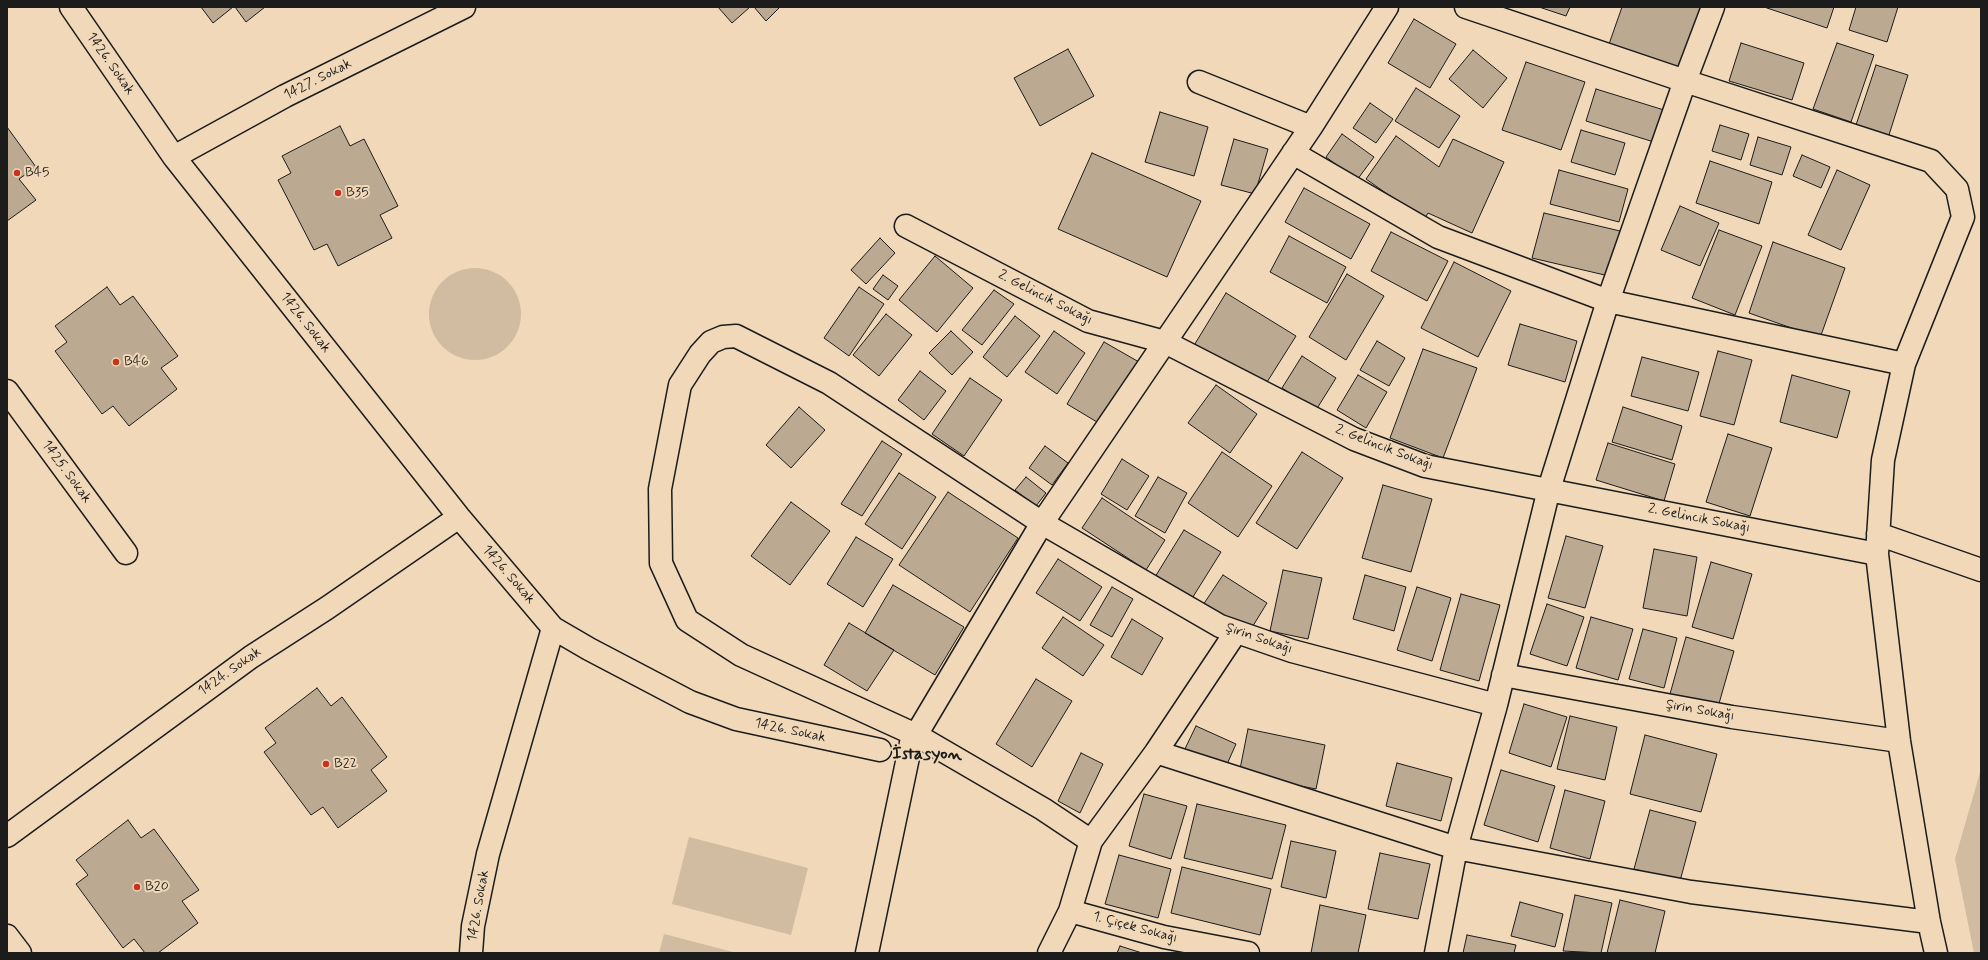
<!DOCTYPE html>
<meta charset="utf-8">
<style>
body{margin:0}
#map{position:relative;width:1988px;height:960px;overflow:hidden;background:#f0d8b8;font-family:Mynerve,sans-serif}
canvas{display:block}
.frame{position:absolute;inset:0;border:8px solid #1c1c1c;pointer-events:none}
</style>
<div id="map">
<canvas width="1988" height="960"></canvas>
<div class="frame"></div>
</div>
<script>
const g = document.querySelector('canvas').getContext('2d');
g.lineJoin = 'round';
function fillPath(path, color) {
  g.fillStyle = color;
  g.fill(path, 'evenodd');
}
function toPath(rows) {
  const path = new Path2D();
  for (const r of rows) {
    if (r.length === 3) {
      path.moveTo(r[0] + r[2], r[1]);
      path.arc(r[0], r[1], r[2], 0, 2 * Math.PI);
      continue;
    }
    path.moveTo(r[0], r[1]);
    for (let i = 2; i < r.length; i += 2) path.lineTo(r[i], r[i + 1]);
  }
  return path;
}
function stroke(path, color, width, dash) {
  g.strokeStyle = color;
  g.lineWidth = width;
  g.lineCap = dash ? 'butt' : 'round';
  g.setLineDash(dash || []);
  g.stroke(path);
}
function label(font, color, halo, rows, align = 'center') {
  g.font = font + ' Mynerve,sans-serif';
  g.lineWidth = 4;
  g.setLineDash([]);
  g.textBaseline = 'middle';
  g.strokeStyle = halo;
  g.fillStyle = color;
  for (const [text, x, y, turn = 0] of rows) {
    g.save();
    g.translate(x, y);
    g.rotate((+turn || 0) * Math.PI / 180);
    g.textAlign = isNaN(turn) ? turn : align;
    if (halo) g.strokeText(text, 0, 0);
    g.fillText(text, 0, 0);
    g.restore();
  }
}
const green = toPath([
 [475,314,46],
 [1981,769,1981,953,1974,953,1955,859],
 [689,837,808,868,791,935,672,904],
 [664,934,737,953,659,953]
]);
const building = toPath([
 [201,7,233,7,213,23,201,7],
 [235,7,265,7,246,22,235,7],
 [718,7,750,7,732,23,718,7],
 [754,7,780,7,766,21,754,7],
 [1539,7,1570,7,1566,16,1539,7],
 [1622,7,1704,7,1680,73,1608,47,1622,7],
 [1764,7,1834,7,1827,28,1764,7],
 [1856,7,1898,7,1887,42,1849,30,1856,7],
 [1414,19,1456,44,1430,88,1388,63,1414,19],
 [1741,43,1804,63,1792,100,1729,81,1741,43],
 [1837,43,1874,55,1851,122,1813,109,1837,43],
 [1068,49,1094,96,1040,126,1014,78,1068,49],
 [1473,50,1507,78,1483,108,1449,79,1473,50],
 [1526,62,1585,82,1561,150,1502,130,1526,62],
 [1876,65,1908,75,1888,138,1855,128,1876,65],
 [1416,88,1460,116,1439,148,1395,121,1416,88],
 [1596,89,1664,110,1654,142,1586,121,1596,89],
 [1370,103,1393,119,1376,143,1353,128,1370,103],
 [1160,112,1208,127,1194,176,1145,162,1160,112],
 [1720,125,1749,134,1741,160,1712,151,1720,125],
 [340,126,350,146,364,139,398,206,380,215,392,238,338,266,327,244,314,250,278,180,291,173,282,156,340,126],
 [7,127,36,167,19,179,36,200,7,221,7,127],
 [1581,130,1625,143,1615,175,1571,162,1581,130],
 [1342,134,1374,157,1357,180,1326,157,1342,134],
 [1396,136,1439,167,1453,139,1504,162,1472,233,1428,213,1424,220,1366,179,1396,136],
 [1758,137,1791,147,1782,175,1750,165,1758,137],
 [1234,139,1268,149,1255,194,1221,185,1234,139],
 [1092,153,1201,201,1167,277,1058,229,1092,153],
 [1802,155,1830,167,1821,188,1793,176,1802,155],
 [1710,161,1772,182,1759,224,1696,203,1710,161],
 [1559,170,1628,189,1619,222,1550,204,1559,170],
 [1837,170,1870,185,1841,250,1808,235,1837,170],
 [1304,188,1370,224,1351,259,1285,222,1304,188],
 [1680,206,1719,223,1700,266,1661,250,1680,206],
 [1544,213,1620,231,1609,276,1532,258,1544,213],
 [1719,230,1762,246,1735,315,1692,298,1719,230],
 [1391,232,1448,261,1427,301,1371,271,1391,232],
 [1289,236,1346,267,1327,303,1270,272,1289,236],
 [880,238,895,253,866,284,851,270,880,238],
 [1773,242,1845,268,1820,338,1749,313,1773,242],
 [935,256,973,288,937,332,899,300,935,256],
 [1454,262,1511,291,1478,357,1421,328,1454,262],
 [1347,274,1384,296,1346,360,1309,337,1347,274],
 [883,275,898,286,888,300,873,289,883,275],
 [107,287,120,305,133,296,178,356,161,368,177,389,129,426,113,406,102,414,55,351,67,342,55,326,107,287],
 [859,287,884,304,849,356,824,338,859,287],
 [994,290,1014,304,982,345,962,330,994,290],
 [1226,293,1296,336,1262,390,1193,347,1226,293],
 [886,314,912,335,879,376,853,355,886,314],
 [1015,316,1040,336,1007,377,983,357,1015,316],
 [1520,324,1577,341,1565,382,1508,365,1520,324],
 [951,331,973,352,952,375,929,353,951,331],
 [1054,331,1085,353,1057,394,1025,372,1054,331],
 [1377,341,1405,358,1389,386,1360,370,1377,341],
 [1104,342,1139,362,1102,425,1067,404,1104,342],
 [1423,349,1477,368,1443,458,1390,438,1423,349],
 [1718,351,1752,360,1734,425,1700,416,1718,351],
 [1302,356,1336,378,1316,410,1282,388,1302,356],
 [1642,357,1699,372,1688,411,1631,396,1642,357],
 [920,371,946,391,924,420,898,400,920,371],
 [1358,375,1387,392,1366,428,1337,410,1358,375],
 [1792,375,1850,391,1837,438,1780,422,1792,375],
 [970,378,1002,400,964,456,932,434,970,378],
 [1216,385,1257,414,1230,453,1188,423,1216,385],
 [799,407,825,430,791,468,766,445,799,407],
 [1623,407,1682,426,1672,460,1612,442,1623,407],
 [1728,434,1772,448,1750,516,1706,502,1728,434],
 [882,441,902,454,862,516,841,504,882,441],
 [1608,443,1675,464,1664,501,1596,480,1608,443],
 [1045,446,1068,463,1052,485,1029,468,1045,446],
 [1222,452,1272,486,1238,537,1188,503,1222,452],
 [1302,452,1343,478,1297,549,1256,523,1302,452],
 [1122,459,1149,476,1127,510,1101,494,1122,459],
 [899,473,936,497,902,549,865,524,899,473],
 [1026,477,1046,493,1036,506,1015,490,1026,477],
 [1158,477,1187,493,1165,533,1135,516,1158,477],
 [1383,485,1432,499,1411,572,1362,558,1383,485],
 [948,492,1018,538,970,612,899,565,948,492],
 [1102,498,1165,540,1146,570,1082,528,1102,498],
 [791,502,830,531,790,585,751,556,791,502],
 [1184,530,1221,552,1191,600,1155,577,1184,530],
 [1566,536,1603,546,1585,608,1548,598,1566,536],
 [856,537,893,559,863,607,827,584,856,537],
 [1654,549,1697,557,1687,616,1643,608,1654,549],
 [1058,559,1102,587,1080,621,1036,593,1058,559],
 [1711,562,1752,574,1733,639,1692,627,1711,562],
 [1283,570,1322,578,1308,639,1270,631,1283,570],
 [1223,575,1267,603,1248,634,1203,605,1223,575],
 [1365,575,1406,587,1394,631,1353,619,1365,575],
 [893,585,964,627,935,675,865,633,893,585],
 [1112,587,1133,599,1112,637,1090,625,1112,587],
 [1417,587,1451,598,1432,661,1397,650,1417,587],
 [1461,594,1500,605,1479,681,1440,670,1461,594],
 [1547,604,1584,617,1567,666,1530,654,1547,604],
 [1063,617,1104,645,1083,676,1042,648,1063,617],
 [1591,617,1633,629,1618,680,1576,668,1591,617],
 [1132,619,1163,638,1142,675,1111,657,1132,619],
 [849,623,894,650,867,691,824,665,849,623],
 [1643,629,1677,638,1664,688,1629,679,1643,629],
 [1686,637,1734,651,1718,707,1670,694,1686,637],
 [1036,679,1072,701,1032,767,996,744,1036,679],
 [317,688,331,706,342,697,387,757,371,770,387,791,338,828,323,807,311,815,264,752,276,743,265,728,317,688],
 [1524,704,1567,717,1551,767,1509,753,1524,704],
 [1570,716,1617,727,1605,780,1557,769,1570,716],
 [1196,726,1236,744,1224,771,1183,753,1196,726],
 [1248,729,1325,745,1316,789,1239,774,1248,729],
 [1645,735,1717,754,1701,812,1630,794,1645,735],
 [1081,753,1103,764,1080,813,1058,801,1081,753],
 [1397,763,1452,778,1441,821,1386,806,1397,763],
 [1501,770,1555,786,1538,842,1484,825,1501,770],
 [1565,790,1605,801,1590,859,1550,848,1565,790],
 [1144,794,1187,806,1171,859,1129,846,1144,794],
 [1197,804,1286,825,1272,879,1184,858,1197,804],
 [1650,810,1696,822,1680,881,1634,869,1650,810],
 [128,820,141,838,154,829,199,890,182,901,198,923,158,953,145,953,134,939,123,948,76,884,88,875,76,860,128,820],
 [1291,841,1336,851,1326,898,1281,887,1291,841],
 [1380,853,1430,864,1418,919,1368,909,1380,853],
 [1119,855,1171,869,1158,918,1105,904,1119,855],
 [1182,867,1271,889,1260,935,1171,913,1182,867],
 [1575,895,1612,903,1601,953,1563,951,1575,895],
 [1620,900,1665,911,1655,953,1607,953,1620,900],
 [1520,902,1563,914,1555,947,1511,936,1520,902],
 [1320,905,1366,915,1358,953,1311,953,1320,905],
 [1467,935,1516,945,1514,953,1463,953,1467,935],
 [1120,946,1142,953,1117,953,1120,946]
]);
const street = toPath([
 [71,7,174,157,459,517,553,628,589,649,690,702,736,719,880,750],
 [1466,7,1685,81,1931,161,1957,189,1963,217,1904,364,1883,460,1877,554,1899,741,1929,922,1936,953],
 [1199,82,1311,127],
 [1293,153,1438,237,1608,301,1904,364],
 [174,157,285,96,464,7],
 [906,226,1088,321,1165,342,1354,439,1425,466,1877,554],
 [7,391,126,553],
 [1878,534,1981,570],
 [1503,675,1732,717,1899,741],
 [1156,752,1456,848,1691,892,1929,922],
 [7,836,251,657,327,608,459,517],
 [1091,841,1156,752,1236,632],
 [1070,911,1164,937,1248,953],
 [7,936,20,953],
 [471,953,473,926,488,854,553,628],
 [867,953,911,743,916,735,1042,523,1311,127,1387,7],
 [1049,953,1070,911,1091,841,1043,809,916,735,741,655,687,620,661,563,660,489,680,385,700,354,711,342,723,337,736,336,829,383,1042,523,1220,626,1292,651,1496,705],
 [1436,953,1456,848,1496,705,1549,489,1608,301,1685,81,1713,7]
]);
const markers = [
 [17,173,4,"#c8321e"],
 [338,193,4,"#c8321e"],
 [116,362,4,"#c8321e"],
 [326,764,4,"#c8321e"],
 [137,887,4,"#c8321e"]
];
const streetNames = [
 ["1426. Sokak",110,64,55],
 ["1427. Sokak",318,80,-27],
 ["2. Gelincik Sokağı",1045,298,27],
 ["1426. Sokak",305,323,52],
 ["2. Gelincik Sokağı",1384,448,21],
 ["1425. Sokak",66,472,54],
 ["2. Gelincik Sokağı",1699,519,11],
 ["1426. Sokak",508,575,49],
 ["Şirin Sokağı",1259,639,19],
 ["1424. Sokak",230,672,-35],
 ["Şirin Sokağı",1700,711,10],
 ["1426. Sokak",790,731,12],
 ["1426. Sokak",479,906,-80],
 ["1. Çiçek Sokağı",1135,928,15]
];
const poiNames = [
 ["B45",25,173],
 ["B35",346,193],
 ["B46",124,362],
 ["B22",334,764],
 ["B20",145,887]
];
const districtNames = [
 ["İstasyon",927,755]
];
fillPath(green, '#d1bca1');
fillPath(building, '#bca992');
stroke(building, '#1c1c1c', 1);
stroke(street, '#1c1c1c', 25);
stroke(street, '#f0d8b8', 22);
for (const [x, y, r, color] of markers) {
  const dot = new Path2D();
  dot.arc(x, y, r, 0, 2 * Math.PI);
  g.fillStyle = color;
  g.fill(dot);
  stroke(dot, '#f0d8b8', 1.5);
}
label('14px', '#1c1c1c', '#f0d8b8', streetNames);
label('14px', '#1c1c1c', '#f0d8b8', poiNames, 'left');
label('bold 18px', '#1c1c1c', '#f0d8b8', districtNames);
</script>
